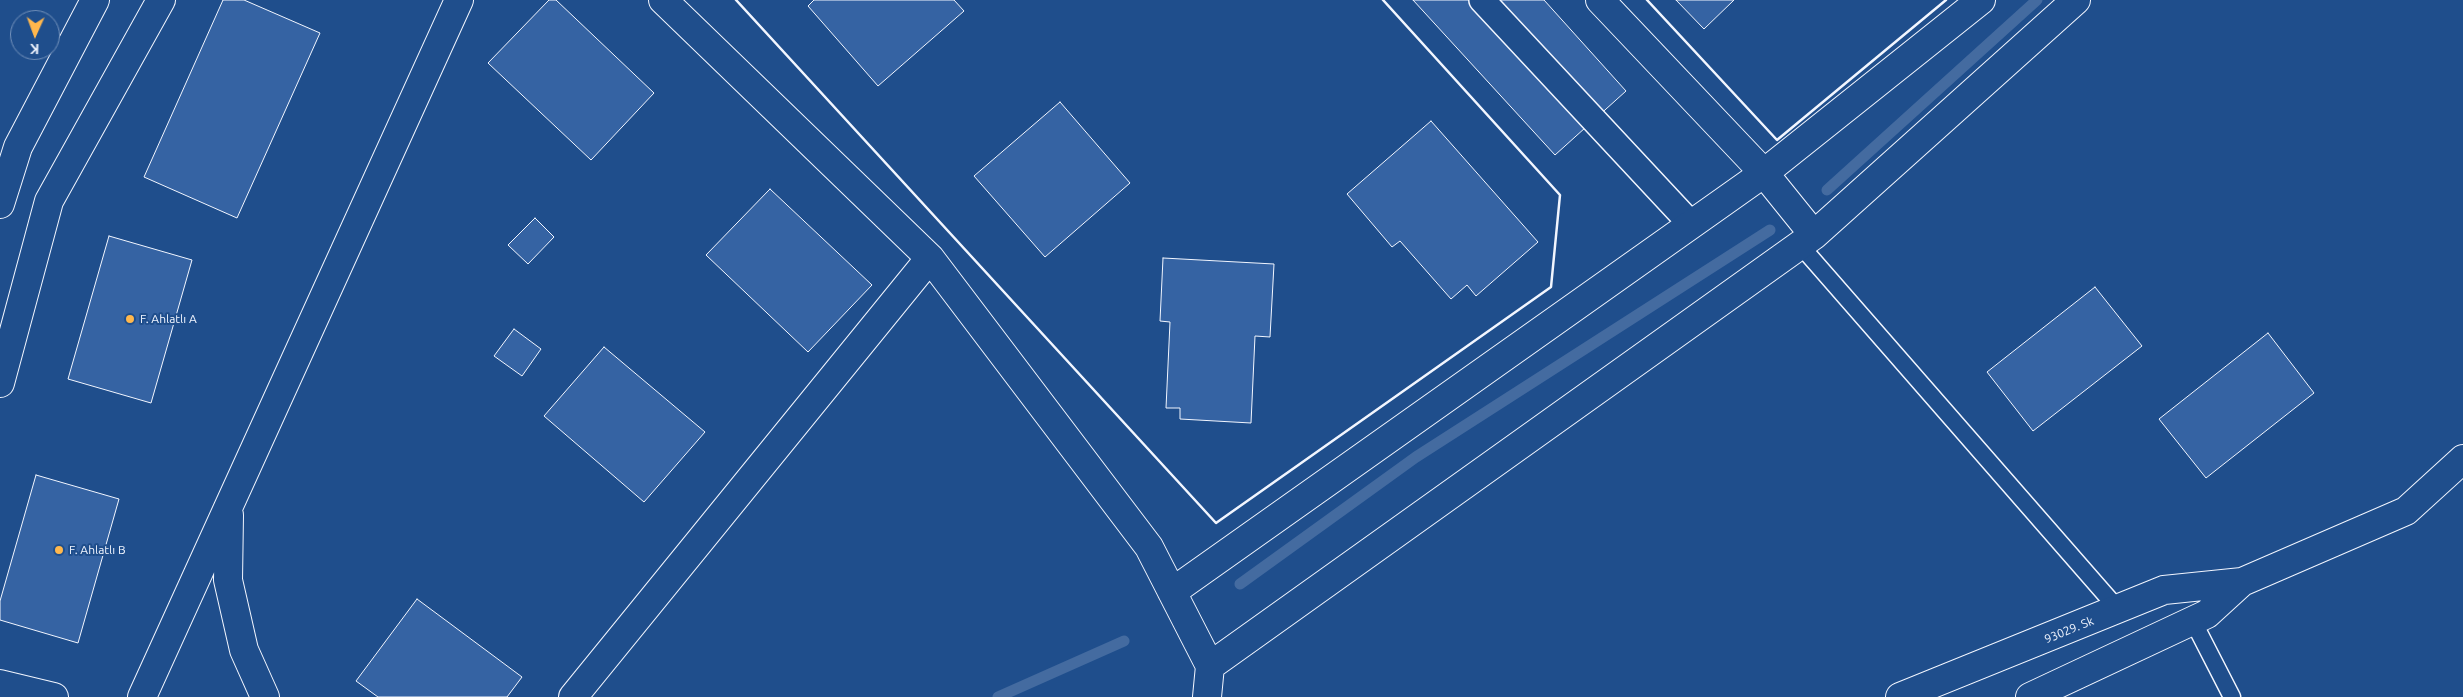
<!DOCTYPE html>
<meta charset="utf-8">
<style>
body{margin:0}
#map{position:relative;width:2463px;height:697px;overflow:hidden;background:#1f4e8c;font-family:Ubuntu,sans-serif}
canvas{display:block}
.north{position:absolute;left:10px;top:10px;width:50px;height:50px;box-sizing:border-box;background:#1f4e8c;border:1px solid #7391ba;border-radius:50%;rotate:182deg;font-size:14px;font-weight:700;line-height:20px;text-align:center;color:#f2f6ff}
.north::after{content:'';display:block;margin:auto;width:18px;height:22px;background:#ffb74d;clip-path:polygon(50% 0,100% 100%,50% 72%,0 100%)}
</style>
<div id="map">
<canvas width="2463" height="697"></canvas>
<div class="north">K</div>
</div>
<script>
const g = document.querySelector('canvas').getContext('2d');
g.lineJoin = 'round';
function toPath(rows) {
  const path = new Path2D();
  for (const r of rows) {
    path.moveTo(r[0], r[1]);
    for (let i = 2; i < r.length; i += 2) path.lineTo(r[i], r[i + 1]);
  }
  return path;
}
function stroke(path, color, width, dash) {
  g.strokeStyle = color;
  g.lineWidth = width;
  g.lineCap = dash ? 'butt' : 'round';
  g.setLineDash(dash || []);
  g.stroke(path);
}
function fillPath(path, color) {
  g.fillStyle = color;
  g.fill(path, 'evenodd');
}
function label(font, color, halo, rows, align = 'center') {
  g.font = font + ' Ubuntu,sans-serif';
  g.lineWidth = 4;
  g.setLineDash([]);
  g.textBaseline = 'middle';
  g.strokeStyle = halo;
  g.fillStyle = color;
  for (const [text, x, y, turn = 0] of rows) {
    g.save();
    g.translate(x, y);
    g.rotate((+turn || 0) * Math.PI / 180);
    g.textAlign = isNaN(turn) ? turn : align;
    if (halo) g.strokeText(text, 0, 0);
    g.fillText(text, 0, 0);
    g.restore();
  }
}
const stream = toPath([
 [1827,190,2037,0],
 [1240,584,1416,457,1770,230],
 [998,697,1124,641]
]);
const building = toPath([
 [223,0,244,0,320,33,237,218,144,177,223,0],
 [549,0,556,0,654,93,591,160,488,63,549,0],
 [814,0,954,0,964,11,878,86,808,6,814,0],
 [1413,0,1544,0,1626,91,1555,155,1413,0],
 [1676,0,1734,0,1704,29,1676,0],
 [1060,102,1130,183,1045,257,974,176,1060,102],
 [1431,121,1538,242,1476,296,1467,285,1451,299,1400,241,1392,247,1347,194,1431,121],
 [770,189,872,285,808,352,706,255,770,189],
 [535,218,554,237,528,264,508,245,535,218],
 [109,236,192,260,151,403,68,379,109,236],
 [1163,258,1274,264,1270,337,1255,336,1251,423,1180,419,1180,408,1166,408,1170,322,1160,321,1163,258],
 [2095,287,2142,346,2033,431,1987,372,2095,287],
 [514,329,541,349,522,376,494,356,514,329],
 [2268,333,2314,393,2206,478,2159,419,2268,333],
 [604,347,705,432,644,502,544,416,604,347],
 [36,475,119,499,78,643,0,620,0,601,36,475],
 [417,599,522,677,507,697,378,697,356,681,417,599]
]);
const service = toPath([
 [1800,245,2118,609],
 [2193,621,2232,697]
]);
const pedestrian = toPath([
 [1482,0,1691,224]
]);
const minor = toPath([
 [663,0,930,258,1149,547,1210,666,1207,697],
 [1814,235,2076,0],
 [229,515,228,580,244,650,265,697],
 [1172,592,1764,173,1981,0],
 [1210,666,1814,235,1764,173,1600,0],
 [0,684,54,697],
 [142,697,459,0],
 [573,697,930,258],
 [1900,697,2164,590,2242,582,2406,511,2463,459],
 [2030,697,2207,614,2242,582]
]);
const secondary = toPath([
 [0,204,18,147,95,0],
 [0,383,49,201,161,0]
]);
const wall = toPath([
 [736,0,1216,523,1551,287,1560,195,1383,0],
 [1647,0,1777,140,1946,0]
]);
const markers = [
 [130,319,5,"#ffb74d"],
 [59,550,5,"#ffb74d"]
];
const poiNames = [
 ["F. Ahlatlı A",140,319],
 ["F. Ahlatlı B",69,550]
];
const streetNames = [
 ["93029. Sk",2069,630,-22]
];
stroke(stream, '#446ba0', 11);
fillPath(building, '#3563a3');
stroke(building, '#f2f6ff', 1);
stroke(service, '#f2f6ff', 19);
stroke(pedestrian, '#f2f6ff', 28);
stroke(minor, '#f2f6ff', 30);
stroke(secondary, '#f2f6ff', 30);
stroke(service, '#1f4e8c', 16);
stroke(pedestrian, '#1f4e8c', 25);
stroke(minor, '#1f4e8c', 28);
stroke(secondary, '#1f4e8c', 28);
stroke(wall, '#f2f6ff', 2.5);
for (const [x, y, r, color] of markers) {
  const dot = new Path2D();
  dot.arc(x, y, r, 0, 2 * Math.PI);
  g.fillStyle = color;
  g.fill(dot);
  stroke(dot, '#1f4e8c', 2);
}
label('12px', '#f2f6ff', '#1f4e8c', poiNames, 'left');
label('12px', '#f2f6ff', '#1f4e8c', streetNames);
</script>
